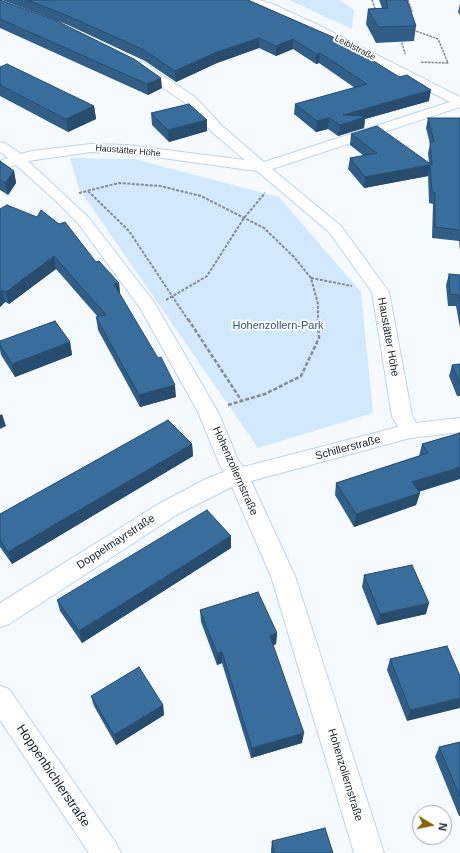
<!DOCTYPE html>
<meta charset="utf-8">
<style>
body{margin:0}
#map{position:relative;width:460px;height:853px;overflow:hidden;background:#f4faff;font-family:Helvetica,sans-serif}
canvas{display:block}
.north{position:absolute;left:412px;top:805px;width:40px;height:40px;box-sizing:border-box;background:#fff;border:1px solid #a2a6a9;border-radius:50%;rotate:100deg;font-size:11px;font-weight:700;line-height:16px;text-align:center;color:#162029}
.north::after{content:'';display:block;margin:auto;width:14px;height:18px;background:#896200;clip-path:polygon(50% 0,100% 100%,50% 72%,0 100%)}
</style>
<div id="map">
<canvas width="460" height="853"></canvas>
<div class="north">N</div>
</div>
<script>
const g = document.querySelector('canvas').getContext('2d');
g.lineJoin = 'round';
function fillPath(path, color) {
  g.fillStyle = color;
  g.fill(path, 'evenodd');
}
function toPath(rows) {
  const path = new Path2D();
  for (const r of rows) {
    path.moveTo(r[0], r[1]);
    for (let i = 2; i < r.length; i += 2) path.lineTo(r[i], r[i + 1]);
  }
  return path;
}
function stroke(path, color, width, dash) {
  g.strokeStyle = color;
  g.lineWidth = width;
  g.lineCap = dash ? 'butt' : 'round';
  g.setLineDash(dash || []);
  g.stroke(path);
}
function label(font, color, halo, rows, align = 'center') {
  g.font = font + ' Helvetica,sans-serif';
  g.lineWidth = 3.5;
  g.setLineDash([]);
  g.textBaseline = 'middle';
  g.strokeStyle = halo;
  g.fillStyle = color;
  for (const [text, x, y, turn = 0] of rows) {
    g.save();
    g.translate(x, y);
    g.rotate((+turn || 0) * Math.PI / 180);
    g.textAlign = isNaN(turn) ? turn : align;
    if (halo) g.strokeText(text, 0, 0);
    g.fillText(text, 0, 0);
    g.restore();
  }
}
const green = toPath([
 [289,0,339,0,354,10,352,29],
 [70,158,134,159,279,197,361,292,373,413,258,448,79,189]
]);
const pathFar2 = toPath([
 [372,0,376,11],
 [408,0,412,11,409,13],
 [413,30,438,39,448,63,420,62],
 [401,39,405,54]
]);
const pathFar1 = toPath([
 [88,191,129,231,188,320],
 [79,193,119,183,160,186,201,196,264,228,294,257,311,278,318,304,318,320],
 [311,278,352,286],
 [166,300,207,276,244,218,265,193]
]);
const path = toPath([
 [188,319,241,400],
 [228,405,265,394,301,376,319,338,318,319]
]);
const minor = toPath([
 [243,0,259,0,275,5,318,25,460,97,460,107,272,169,341,226,389,292,412,416,416,423,460,418,460,432,410,438,251,481,295,576,384,853,354,853,271,576,232,487,178,514,9,624,0,627,0,603,162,502,210,477,224,472,219,463,198,412,140,308,78,223,56,201,16,165,0,170,0,161,8,158,0,152,0,142,5,143,21,154,32,151,91,144,126,145,245,160,213,133,185,103,136,69,134,66,136,63,140,62,144,63,195,97,223,127,264,162,450,102,310,29,267,9,244,2,243,0],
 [91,152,126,153,257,171,329,232,372,292,392,416,398,427,243,467,238,460,218,412,154,302,88,217,28,161,91,152],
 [0,686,9,689,116,843,121,853,89,853,0,720,0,686]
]);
const wall = toPath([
 [0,0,162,88,148,95,0,28],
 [2,0,248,0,429,101,365,119,364,128,338,136,328,129,316,132,294,114,295,104,355,88,319,63,316,64,293,49,276,56,259,48,217,63,176,82,145,61,68,25],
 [379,0,407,0,416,26,414,41,376,43,366,24,368,9,382,8],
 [460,4,460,15,458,12],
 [0,67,94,106,96,119,68,132,0,96],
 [151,113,207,120,207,131,169,142,152,125],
 [428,118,460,118,460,250,459,241,432,238,433,204,429,203,428,176,364,188,348,169,350,158,364,156,350,145,351,134,429,163,428,153,430,144,426,128],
 [0,161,14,171,16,183,8,195,0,190],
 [0,209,96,262,119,283,120,294,176,397,140,407,98,330,96,317,98,317,56,269,9,304,5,302,0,307],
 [449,274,460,275,460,328,456,306,448,306,446,285],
 [0,341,70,342,72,355,15,377,1,355,0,350],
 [460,364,460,396,457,396,449,376,452,365],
 [460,433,419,492,420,493,416,505,354,527,335,495,336,483,419,456,422,444],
 [192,444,193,456,12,564,0,547,0,514],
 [231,536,231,548,82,643,60,611,57,600],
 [364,575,426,614,377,625,362,587],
 [200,610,277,633,276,644,273,646,302,743,251,758,222,663,217,665,201,622],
 [447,646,407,721,387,670,390,659],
 [91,696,163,705,164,715,116,745,94,706],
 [460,742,460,816,459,816,435,757,439,747],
 [272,841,333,853,271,853,271,850]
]);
const shadedWall = toPath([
 [259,38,259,48,217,63,176,82,175,71,217,52],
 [293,39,293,49,276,56,276,46],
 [320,53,319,63,316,64,316,54],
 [161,78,162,88,148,95,147,84],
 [431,90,429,101,365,119,364,128,338,136,340,125,343,115],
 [94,106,96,119,68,132,66,119],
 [329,118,328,129,316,132,317,121],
 [207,120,207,131,169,142,168,130],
 [430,165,428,176,364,188,365,177],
 [14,171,16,183,8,195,5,183],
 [54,256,56,269,9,304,6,292],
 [119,283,120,295,114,284],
 [2,290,5,302,0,307,0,292],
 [70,342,72,355,15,377,12,364],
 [175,385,176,397,140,407,139,395],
 [2,414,6,426,0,429,0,415],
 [192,444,193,456,12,564,8,552],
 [460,467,460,479,409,495,412,482],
 [420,493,416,505,354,527,356,514],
 [231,536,231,548,82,643,79,631],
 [429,603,426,614,377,625,380,614],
 [277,633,276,644,269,647,270,636],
 [222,652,222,663,217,665,217,653],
 [460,698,460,708,407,721,410,710],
 [163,705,164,715,116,745,114,735],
 [304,733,302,743,251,758,252,748]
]);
const building = toPath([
 [0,0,57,21,134,59,161,78,147,84,0,19,0,0],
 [27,0,248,0,342,41,399,77,407,75,431,90,343,115,363,116,365,117,340,125,329,118,317,121,295,104,367,84,320,53,316,54,293,39,276,46,259,38,217,52,175,71,144,50,66,15,27,0],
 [386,0,407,0,416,26,378,27,368,9,388,8,386,0],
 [7,64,94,106,66,119,0,85,0,67,7,64],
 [189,104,207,120,168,130,151,113,189,104],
 [428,118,460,118,460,230,435,227,435,193,432,192,430,165,365,177,350,158,377,153,351,134,377,126,432,165,430,142,434,142,428,118],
 [0,161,14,171,5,183,0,180,0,161],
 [7,205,37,217,41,210,59,224,65,222,96,262,99,261,119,283,114,284,158,358,161,357,175,385,139,395,96,317,106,315,54,256,6,292,2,290,0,292,0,209,7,205],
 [449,274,460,275,460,302,458,295,450,294,449,274],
 [55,321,70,342,12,364,0,345,0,341,55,321],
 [460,364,460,385,452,365,460,364],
 [168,420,192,444,8,552,0,540,0,514,168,420],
 [460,433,460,467,412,482,420,493,356,514,336,483,428,453,422,444,460,433],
 [207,510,231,536,79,631,57,600,207,510],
 [412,565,429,603,380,614,364,575,412,565],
 [258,592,277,633,270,636,304,733,252,748,222,652,217,653,200,610,258,592],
 [447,646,460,676,460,698,410,710,390,659,447,646],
 [139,667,163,705,114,735,91,696,139,667],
 [460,742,460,797,439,747,460,742],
 [325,828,333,853,274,853,272,841,325,828]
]);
const farStreetnames = [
 ["Leiblstraße",355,48,27],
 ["Haustätter Höhe",128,151,5]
];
const parkNames = [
 ["Hohenzollern-Park",278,326]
];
const streetNames = [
 ["Haustätter Höhe",388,337,80],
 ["Schillerstraße",348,448,-15],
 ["Hohenzollernstraße",235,471,66],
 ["Doppelmayrstraße",116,542,-33],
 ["Hohenzollernstraße",345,775,73]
];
const nearStreetnames = [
 ["Hoppenbichlerstraße",53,776,56]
];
fillPath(green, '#d1e8fd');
stroke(minor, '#bbd4ee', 2);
stroke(pathFar2, '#838b92', 1.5, [2.5, 1]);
stroke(pathFar1, '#838b92', 2, [3, 1.5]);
stroke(path, '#838b92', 2.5, [4, 2]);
fillPath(minor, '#fff');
fillPath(wall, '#305e86');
fillPath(shadedWall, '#274c6d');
fillPath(building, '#386d9c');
stroke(building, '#274c6d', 1);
label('9px', '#162029', '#fff', farStreetnames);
label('11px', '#215a8b', '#fff', parkNames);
label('11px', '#162029', '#fff', streetNames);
label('13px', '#162029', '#fff', nearStreetnames);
</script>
